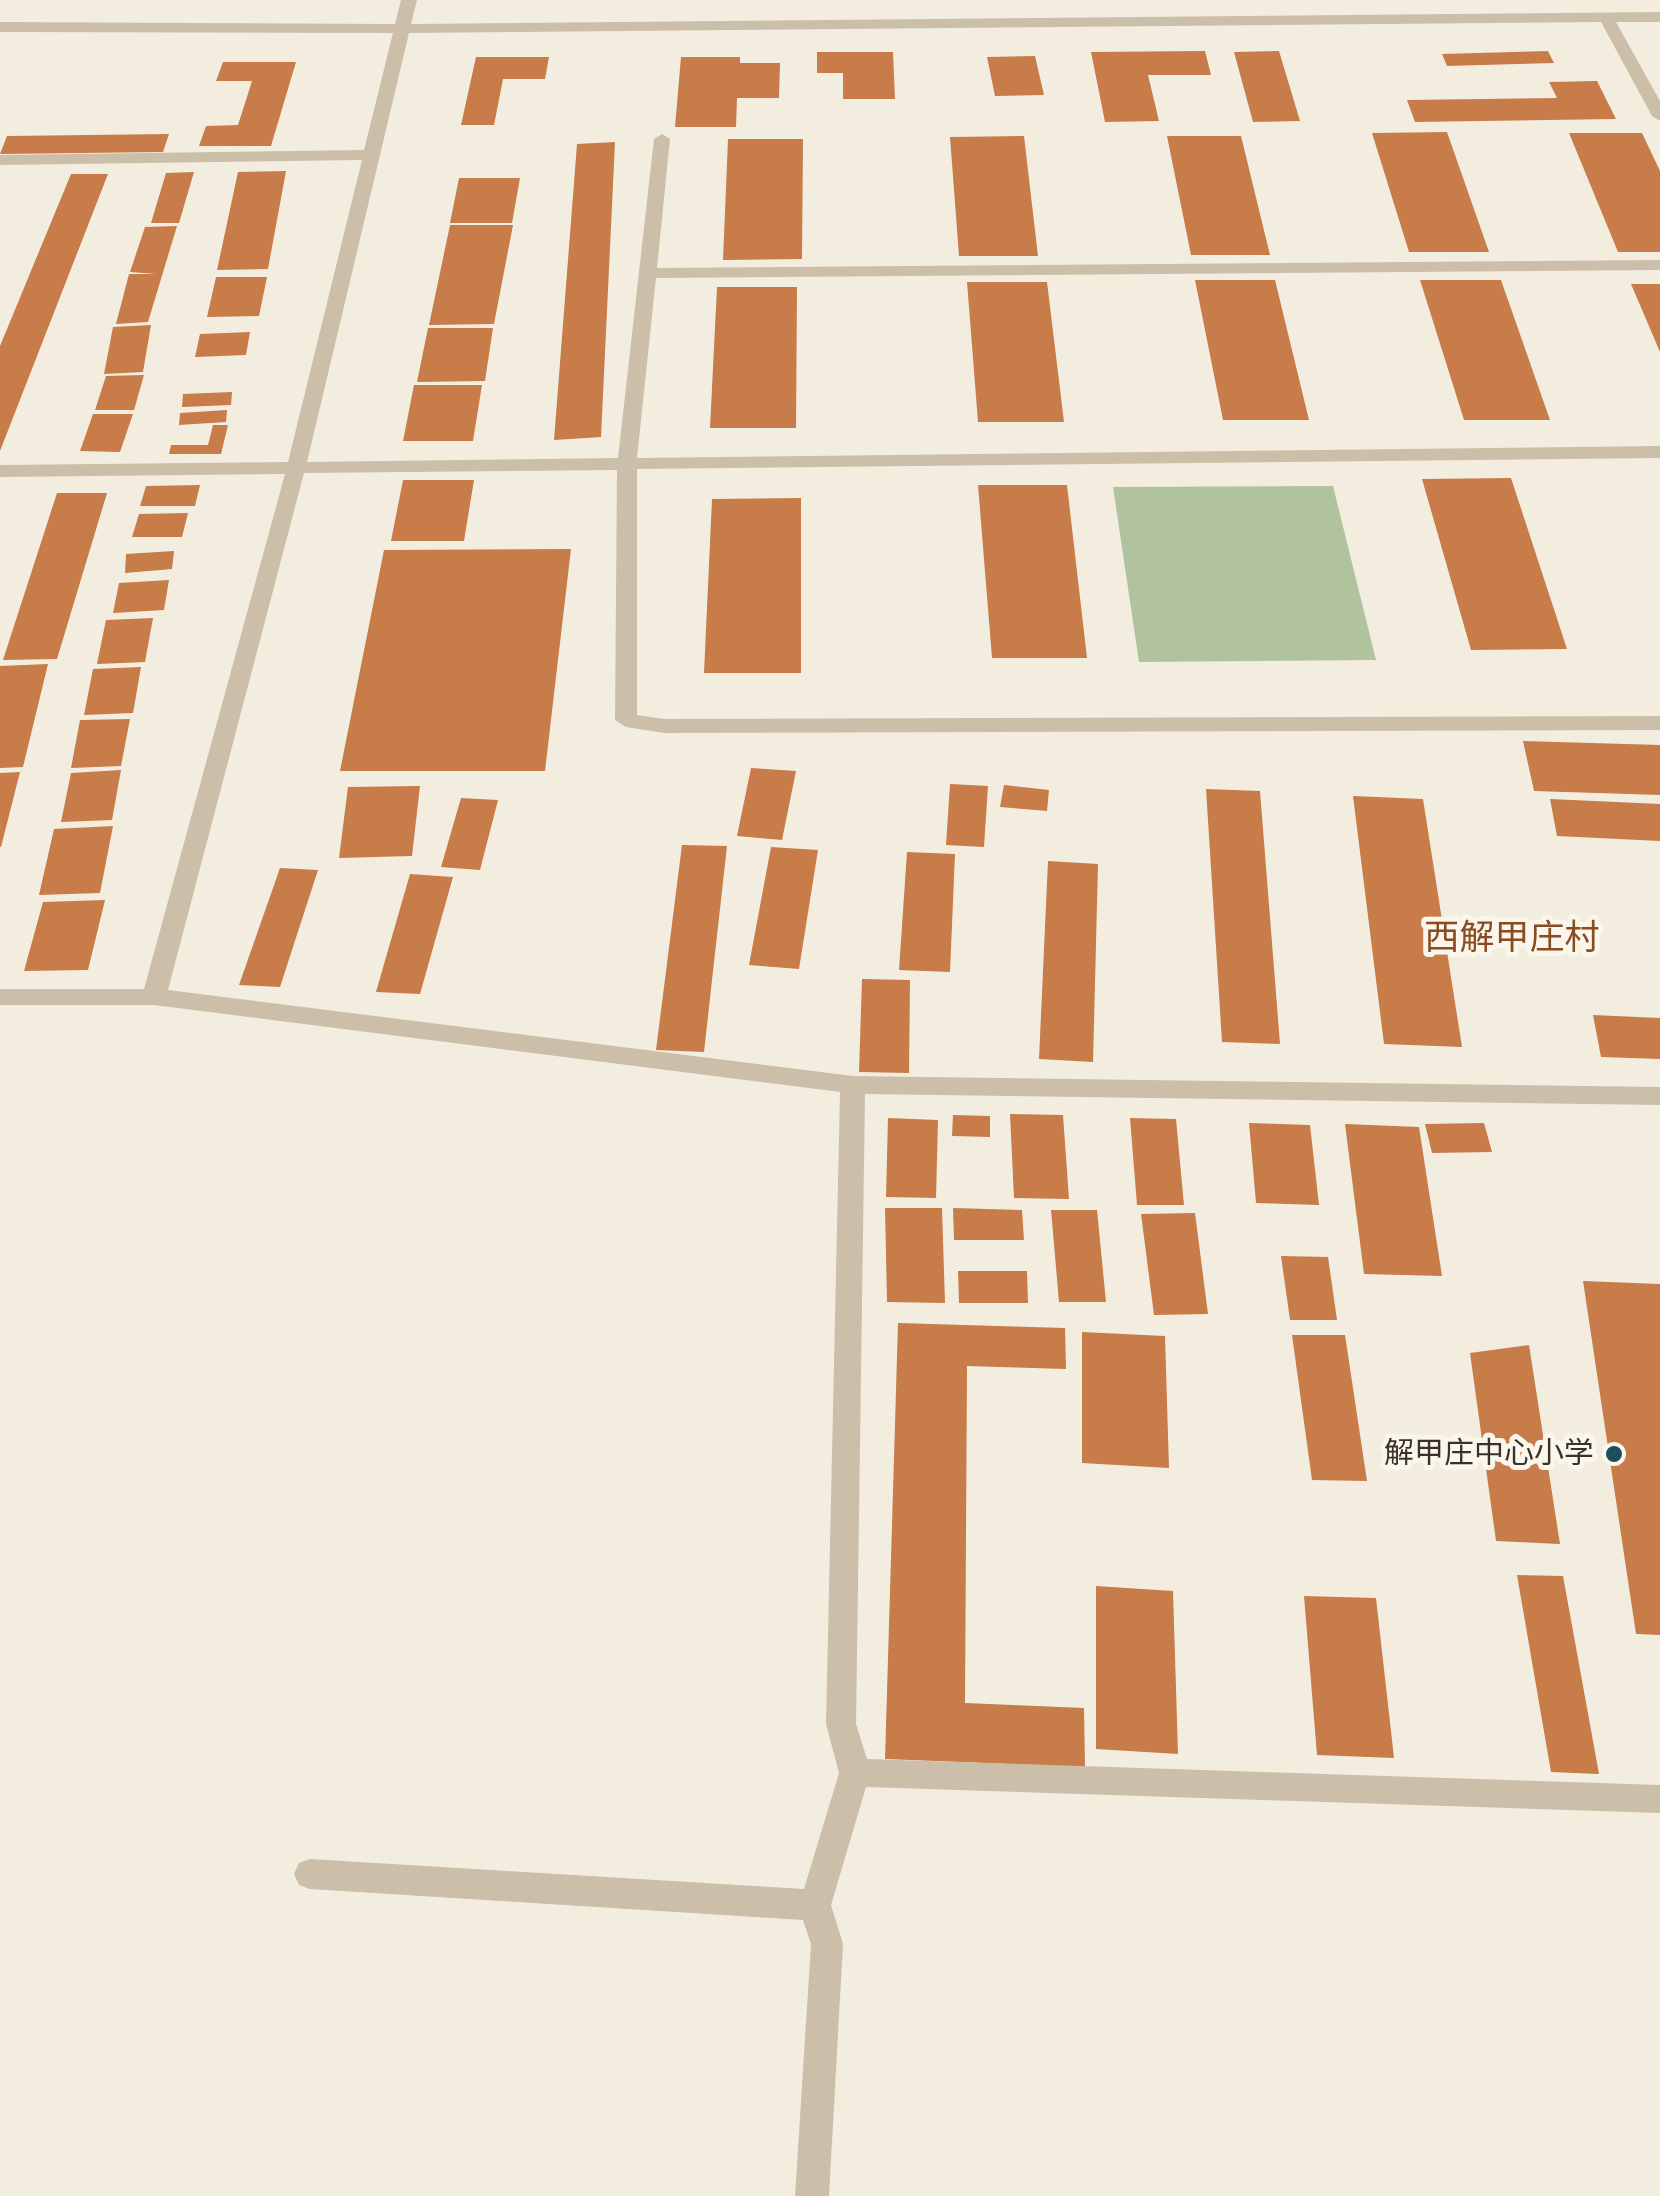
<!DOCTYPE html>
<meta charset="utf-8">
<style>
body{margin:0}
canvas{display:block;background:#f3eddf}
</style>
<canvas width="1660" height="2196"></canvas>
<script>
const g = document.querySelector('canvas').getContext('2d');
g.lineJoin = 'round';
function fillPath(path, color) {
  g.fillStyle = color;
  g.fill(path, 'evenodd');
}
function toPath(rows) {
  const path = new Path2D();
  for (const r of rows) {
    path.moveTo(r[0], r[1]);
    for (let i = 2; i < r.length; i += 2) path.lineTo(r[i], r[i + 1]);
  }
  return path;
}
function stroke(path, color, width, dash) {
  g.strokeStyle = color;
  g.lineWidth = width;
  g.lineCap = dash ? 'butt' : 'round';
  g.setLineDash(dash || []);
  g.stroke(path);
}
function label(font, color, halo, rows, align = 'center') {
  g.font = font + ' Mulish,"Noto Sans SC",sans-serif';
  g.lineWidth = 10;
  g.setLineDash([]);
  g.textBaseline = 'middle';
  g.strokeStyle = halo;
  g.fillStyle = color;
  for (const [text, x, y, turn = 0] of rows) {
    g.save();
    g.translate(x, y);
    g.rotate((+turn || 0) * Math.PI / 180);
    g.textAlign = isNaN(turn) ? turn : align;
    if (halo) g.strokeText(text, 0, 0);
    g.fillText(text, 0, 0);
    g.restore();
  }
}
const green = toPath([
 [1333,486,1376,660,1139,662,1113,487]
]);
const building = toPath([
 [1205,51,1211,75,1148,75,1159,121,1105,122,1091,52],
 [1279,51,1300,121,1253,122,1234,52],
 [1548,51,1554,63,1447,66,1442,54],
 [817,52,893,52,895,99,843,99,843,73,817,73],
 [1035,56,1044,95,995,96,987,57],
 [476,57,549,57,545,79,503,79,494,125,461,125],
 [681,57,740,57,740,63,780,63,779,98,737,98,736,127,675,127],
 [223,62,296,62,271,146,199,146,206,126,238,125,252,81,216,81],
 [1597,81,1616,119,1415,122,1407,100,1557,98,1549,82],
 [1447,132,1489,252,1409,252,1372,133],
 [1569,133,1642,133,1660,171,1660,252,1618,252],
 [169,134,163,152,0,154,7,136],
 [1024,136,1038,256,959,256,950,137],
 [1167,136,1241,136,1270,255,1191,255],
 [728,139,803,139,802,259,723,260],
 [615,142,601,437,554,440,577,144],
 [286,171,268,269,217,270,238,172],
 [194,172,179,223,151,223,166,173],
 [71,174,108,174,0,451,0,346],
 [459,178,520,178,512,223,450,223],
 [450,225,513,225,494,324,429,325],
 [177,226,148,322,116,324,129,274,156,274,130,272,145,227],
 [216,277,267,277,259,316,207,317],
 [1195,280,1275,280,1309,420,1223,420],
 [1420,280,1501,280,1550,420,1464,420],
 [967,282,1047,282,1064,422,978,422],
 [1631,284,1660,284,1660,352],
 [717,287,797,287,796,428,710,428],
 [151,325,143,372,104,374,113,327],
 [428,328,493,328,485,381,417,382],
 [250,332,246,355,195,357,200,334],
 [144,375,134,410,95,410,106,376],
 [414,385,482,385,473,441,403,441],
 [232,392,231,405,182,407,183,394],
 [227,410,226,422,179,425,180,413],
 [93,414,133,414,120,452,80,451],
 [213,425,228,425,221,454,169,454,171,445,208,445],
 [1511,478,1567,649,1471,650,1422,479],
 [403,480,474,480,464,541,391,541],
 [200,485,195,506,140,506,146,486],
 [978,485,1067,485,1087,658,992,658],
 [57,493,107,493,57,659,3,660],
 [801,498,801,673,704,673,712,499],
 [188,513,182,537,132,537,139,514],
 [571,549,545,771,340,771,384,550],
 [174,551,172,569,125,573,126,554],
 [169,580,164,610,113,613,119,583],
 [153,618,145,662,97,664,106,620],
 [48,664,23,767,0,768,0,666],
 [141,667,133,713,84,715,93,669],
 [130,719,121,766,71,768,80,720],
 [1523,741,1660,745,1660,795,1534,791],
 [751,768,796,771,782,840,737,836],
 [121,770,112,820,61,822,71,773],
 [20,772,1,847,0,847,0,773],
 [950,784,988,786,984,847,946,845],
 [1004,785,1049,790,1047,811,1000,807],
 [420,786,412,856,339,858,348,787],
 [1206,789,1260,791,1280,1044,1222,1042],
 [1353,796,1423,799,1462,1047,1384,1044],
 [461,798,498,800,480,870,441,867],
 [1550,799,1660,804,1660,841,1557,836],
 [113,826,100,893,39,895,54,829],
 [682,845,727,846,704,1052,656,1050],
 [771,847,818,850,799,969,749,965],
 [907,852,955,854,950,972,899,970],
 [1048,861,1098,864,1093,1062,1039,1059],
 [280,868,318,870,280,987,239,985],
 [410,874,453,877,420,994,376,992],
 [105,900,88,970,24,971,43,902],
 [862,979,910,980,909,1073,859,1072],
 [1593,1015,1660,1018,1660,1059,1601,1057],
 [1010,1114,1063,1115,1069,1199,1014,1198],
 [953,1115,990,1116,990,1137,952,1136],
 [888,1118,938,1120,936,1198,886,1197],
 [1130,1118,1176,1119,1184,1205,1137,1205],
 [1249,1123,1310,1125,1319,1205,1256,1203],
 [1484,1123,1492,1152,1432,1153,1425,1124],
 [1345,1124,1419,1127,1442,1276,1364,1274],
 [885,1208,942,1208,945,1303,887,1302],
 [953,1208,1022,1210,1024,1240,954,1240],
 [1051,1210,1097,1210,1106,1302,1059,1302],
 [1195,1213,1208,1314,1154,1315,1141,1214],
 [1281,1256,1328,1257,1337,1320,1290,1320],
 [958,1271,1027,1271,1028,1303,959,1303],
 [1583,1281,1660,1284,1660,1635,1636,1634],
 [898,1323,1065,1328,1066,1369,967,1366,965,1703,1084,1708,1085,1767,885,1759],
 [1082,1332,1165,1336,1169,1468,1082,1463],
 [1292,1335,1345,1335,1367,1481,1312,1480],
 [1529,1345,1560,1544,1496,1541,1470,1353],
 [1517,1575,1563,1576,1599,1774,1551,1772],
 [1096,1586,1173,1591,1178,1754,1096,1749],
 [1304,1596,1376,1598,1394,1758,1317,1755]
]);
const minor = toPath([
 [401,0,417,0,411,24,1660,12,1660,22,1616,22,1660,101,1660,121,1652,116,1601,22,409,33,307,462,618,458,654,139,662,134,670,139,657,268,1660,260,1660,270,656,278,637,458,1660,446,1660,458,637,469,637,715,664,719,1660,716,1660,730,664,733,626,727,615,720,617,470,304,473,168,990,853,1076,1660,1087,1660,1105,865,1094,856,1724,867,1759,1660,1785,1660,1813,866,1787,831,1905,843,1944,829,2196,795,2196,811,1944,803,1920,310,1889,299,1885,294,1874,299,1863,310,1859,804,1889,839,1773,826,1724,840,1092,154,1005,0,1005,0,989,144,989,285,474,0,477,0,465,288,462,362,160,0,165,0,155,364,150,393,33,0,32,0,22,395,24,401,0]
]);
const markers = [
 [1614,1454,10,"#1e4e5c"]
];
const poiNames = [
 ["解甲庄中心小学",1594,1454]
];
const quarterNames = [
 ["西解甲庄村",1512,938]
];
fillPath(green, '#b0c39e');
fillPath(building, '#c77c49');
fillPath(minor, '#ccbfaa');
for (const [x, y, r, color] of markers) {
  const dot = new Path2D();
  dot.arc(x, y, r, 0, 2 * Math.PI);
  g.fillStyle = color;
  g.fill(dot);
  stroke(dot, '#faf6eb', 4);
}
label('30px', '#39312a', '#faf6eb', poiNames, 'right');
label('35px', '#894b21', '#faf6eb', quarterNames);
</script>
